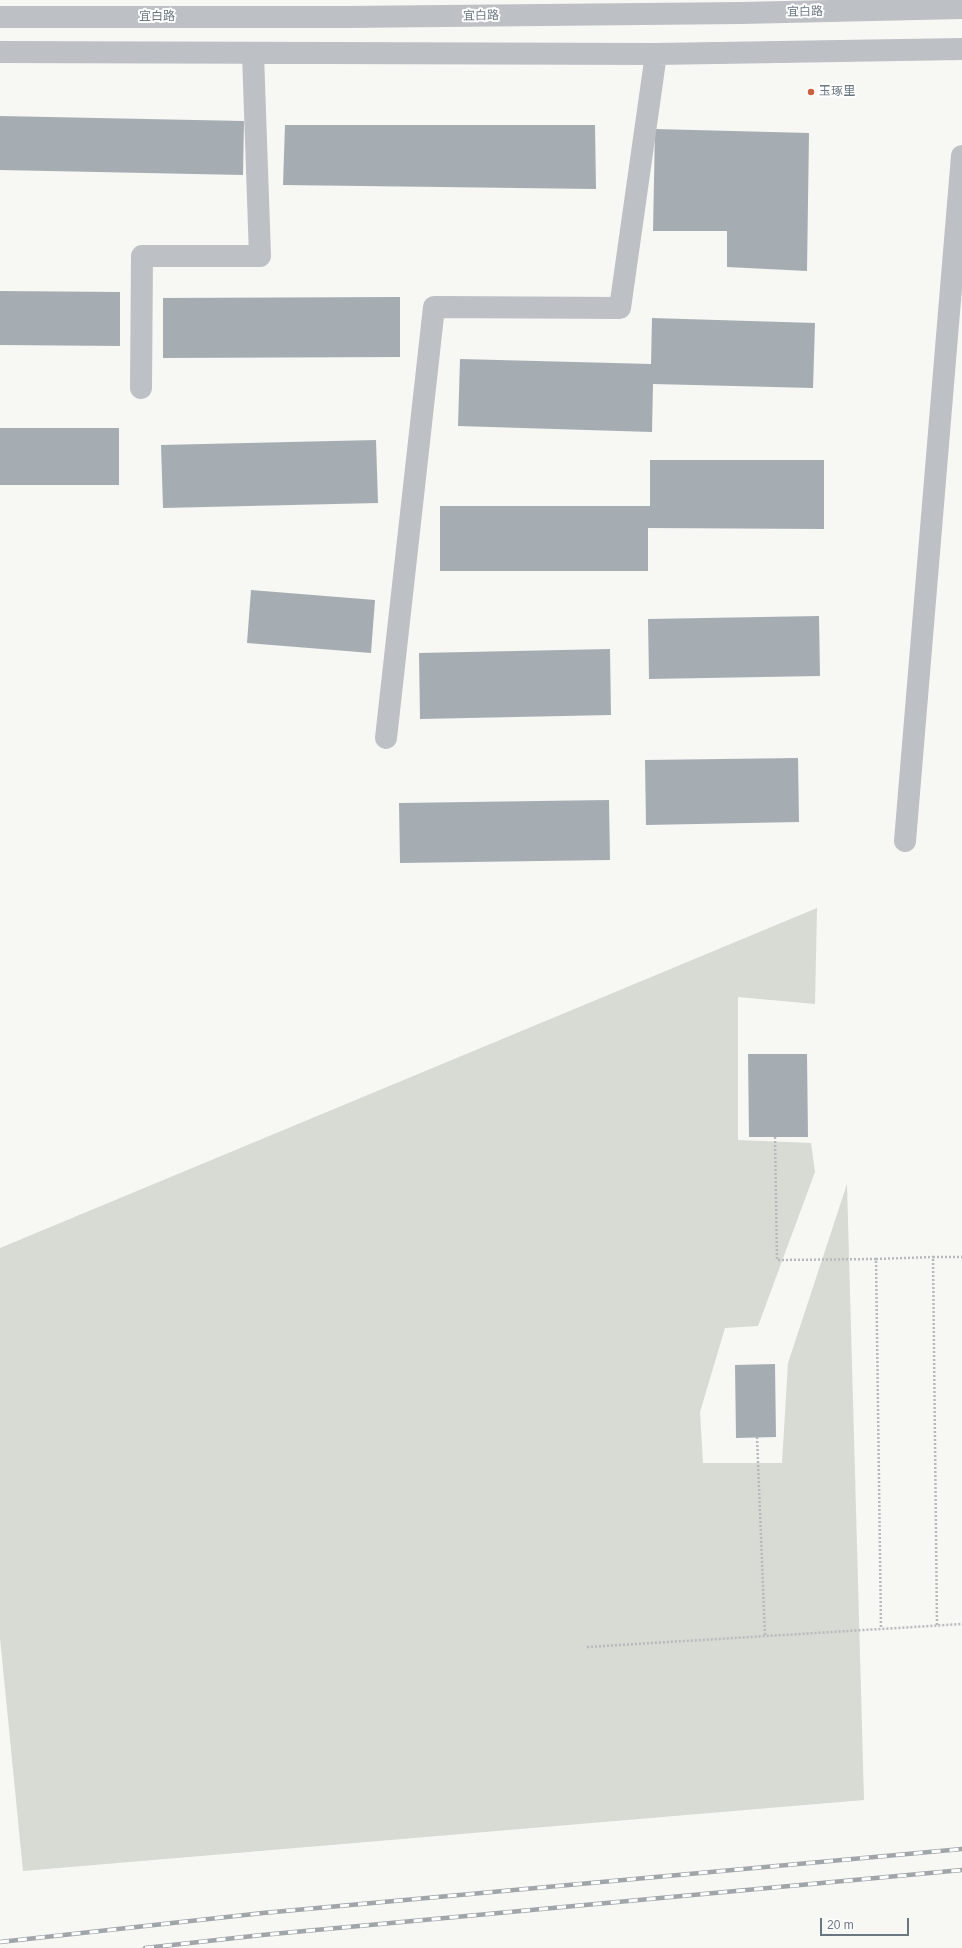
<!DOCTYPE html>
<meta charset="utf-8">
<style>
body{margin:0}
#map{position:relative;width:962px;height:1948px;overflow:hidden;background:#f7f7f4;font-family:Helvetica,sans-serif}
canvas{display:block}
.scale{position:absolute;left:820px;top:1918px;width:89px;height:18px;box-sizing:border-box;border:2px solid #6a7781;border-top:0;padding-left:5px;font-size:12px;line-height:14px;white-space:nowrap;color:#6a7781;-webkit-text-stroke:3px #fff;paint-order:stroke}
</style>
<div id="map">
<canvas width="962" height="1948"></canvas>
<div class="scale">20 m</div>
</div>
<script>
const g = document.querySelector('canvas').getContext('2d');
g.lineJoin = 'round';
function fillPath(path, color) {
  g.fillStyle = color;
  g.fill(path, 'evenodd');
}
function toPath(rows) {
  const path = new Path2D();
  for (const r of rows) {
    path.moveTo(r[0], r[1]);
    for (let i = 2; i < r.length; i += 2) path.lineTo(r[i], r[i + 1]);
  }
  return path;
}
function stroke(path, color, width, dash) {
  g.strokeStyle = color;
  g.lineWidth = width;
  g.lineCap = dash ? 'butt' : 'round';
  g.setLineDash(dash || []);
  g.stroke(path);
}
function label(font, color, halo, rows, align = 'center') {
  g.font = font + ' Helvetica,"Noto Sans SC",sans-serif';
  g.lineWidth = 4;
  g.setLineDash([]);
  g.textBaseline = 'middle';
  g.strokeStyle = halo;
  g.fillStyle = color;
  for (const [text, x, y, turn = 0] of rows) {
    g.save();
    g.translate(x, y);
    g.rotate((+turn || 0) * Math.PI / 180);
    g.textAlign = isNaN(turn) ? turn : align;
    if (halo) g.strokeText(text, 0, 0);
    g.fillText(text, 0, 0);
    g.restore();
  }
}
const green = toPath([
 [817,908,815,1004,738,997,738,1140,811,1143,815,1172,758,1326,725,1328,700,1412,703,1463,782,1463,788,1363,847,1184,864,1800,23,1871,0,1638,0,1248]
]);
const building = toPath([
 [0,116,244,121,243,175,0,170],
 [285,125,595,125,596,189,283,185],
 [655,129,809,133,807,271,727,267,727,231,653,231],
 [0,291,120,292,120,346,0,345],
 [400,297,400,357,163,358,163,298],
 [652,318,815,323,813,388,653,384,652,432,458,426,460,359,651,364],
 [0,428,119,428,119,485,0,485],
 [376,440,378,503,163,508,161,445],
 [650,460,824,460,824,529,648,528,648,571,440,571,440,506,650,506],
 [251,590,375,600,371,653,247,643],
 [819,616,820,676,649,679,648,619],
 [610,649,611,715,420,719,419,653],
 [798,758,799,822,646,825,645,760],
 [609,800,610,860,400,863,399,803],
 [748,1054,807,1054,808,1137,749,1137],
 [775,1364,776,1437,736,1438,735,1365]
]);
const path = toPath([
 [775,1137,777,1260,876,1259,881,1629],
 [876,1259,933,1257],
 [757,1437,765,1636],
 [937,1625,933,1257,962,1257],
 [587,1647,962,1624]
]);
const minor = toPath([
 [0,17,346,17,741,13,962,8],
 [0,52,656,54,962,49],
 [141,388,142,256,260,256,253,54],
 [386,738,434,307,620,308,656,54],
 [905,841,962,156]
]);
const rail = toPath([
 [0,1942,263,1913,962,1849],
 [145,1948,262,1935,962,1870]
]);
const markers = [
 [811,92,4,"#cc5f3f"]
];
const streetNames = [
 ["宜白路",805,12,-1],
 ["宜白路",481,16,-1],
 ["宜白路",157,17]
];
const poiNames = [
 ["玉琢里",819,92]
];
fillPath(green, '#d7dbd4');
fillPath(building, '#a6adb2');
stroke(path, '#b7babc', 2.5, [2, 2]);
stroke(minor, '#bdc0c4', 22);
stroke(rail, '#9fa5a9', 4.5);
stroke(rail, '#fff', 3, [9]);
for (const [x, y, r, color] of markers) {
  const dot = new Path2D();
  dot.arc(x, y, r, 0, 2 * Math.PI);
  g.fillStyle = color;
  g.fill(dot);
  stroke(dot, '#fff', 1.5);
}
label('12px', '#6a7781', '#fff', streetNames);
label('12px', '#6a7781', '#fff', poiNames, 'left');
</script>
